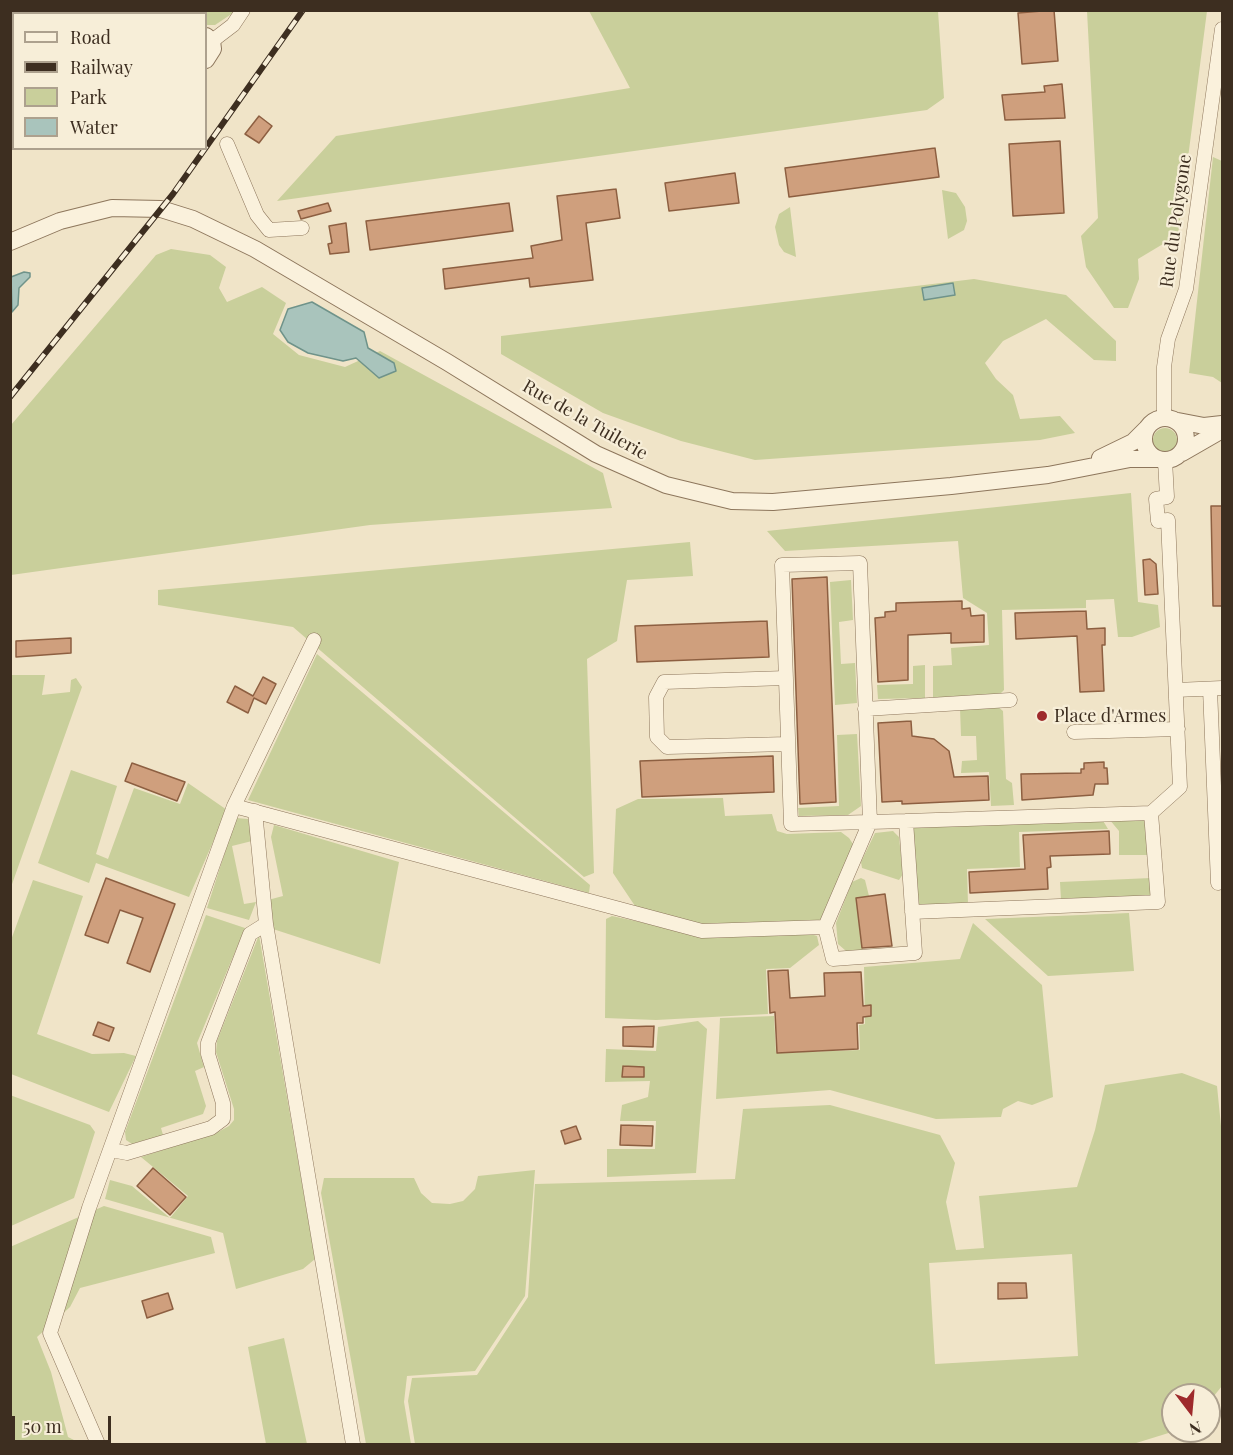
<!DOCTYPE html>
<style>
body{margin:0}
#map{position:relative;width:1233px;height:1455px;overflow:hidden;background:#f0e4c8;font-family:"Playfair Display",serif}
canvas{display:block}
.frame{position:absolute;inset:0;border:12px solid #3d2e20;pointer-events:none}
.legend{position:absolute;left:12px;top:12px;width:195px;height:138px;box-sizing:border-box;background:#f7eed8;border:2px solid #ada18e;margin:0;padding:8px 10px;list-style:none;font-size:18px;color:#3d2e20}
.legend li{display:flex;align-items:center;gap:12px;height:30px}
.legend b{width:30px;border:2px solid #ada18e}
.north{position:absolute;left:1161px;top:1383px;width:60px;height:60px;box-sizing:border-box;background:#f7eed8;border:2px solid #ada18e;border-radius:50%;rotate:164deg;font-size:16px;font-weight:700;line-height:24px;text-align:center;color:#3d2e20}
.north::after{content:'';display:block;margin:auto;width:21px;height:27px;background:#9e2a2b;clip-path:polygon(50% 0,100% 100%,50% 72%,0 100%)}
.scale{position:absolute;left:12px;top:1416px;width:99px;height:27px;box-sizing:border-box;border:3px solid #3d2e20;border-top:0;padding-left:8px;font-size:18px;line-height:21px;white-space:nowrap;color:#3d2e20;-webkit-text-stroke:4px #f7eed8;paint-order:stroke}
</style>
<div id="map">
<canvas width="1233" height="1455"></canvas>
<div class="frame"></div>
<ul class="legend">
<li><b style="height:8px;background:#faf1dc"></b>Road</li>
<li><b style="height:8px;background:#3d2e20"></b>Railway</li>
<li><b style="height:16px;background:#c9cf9b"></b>Park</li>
<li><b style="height:16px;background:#a9c4bc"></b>Water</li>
</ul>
<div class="north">N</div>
<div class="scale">50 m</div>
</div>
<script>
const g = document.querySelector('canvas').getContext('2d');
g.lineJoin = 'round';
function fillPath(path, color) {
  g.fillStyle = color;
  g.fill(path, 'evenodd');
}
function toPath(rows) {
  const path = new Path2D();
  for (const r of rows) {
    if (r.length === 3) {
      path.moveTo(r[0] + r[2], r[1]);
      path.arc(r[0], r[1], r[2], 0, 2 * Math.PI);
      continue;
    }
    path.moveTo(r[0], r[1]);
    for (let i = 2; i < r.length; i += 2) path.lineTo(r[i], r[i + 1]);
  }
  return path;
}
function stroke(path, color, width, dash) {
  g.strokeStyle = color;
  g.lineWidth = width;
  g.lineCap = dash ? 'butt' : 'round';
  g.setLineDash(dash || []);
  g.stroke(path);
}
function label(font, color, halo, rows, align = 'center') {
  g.font = font + ' "Playfair Display",serif';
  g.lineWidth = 4.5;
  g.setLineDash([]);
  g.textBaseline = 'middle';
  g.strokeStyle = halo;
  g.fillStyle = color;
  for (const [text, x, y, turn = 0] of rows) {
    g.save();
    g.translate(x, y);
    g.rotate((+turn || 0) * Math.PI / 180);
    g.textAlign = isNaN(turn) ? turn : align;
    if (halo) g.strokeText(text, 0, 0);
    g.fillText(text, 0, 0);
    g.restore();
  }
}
const green = toPath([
 [176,11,236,11,215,25,206,25,206,14,180,13],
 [589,11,938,11,944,98,927,110,277,201,336,136,630,88],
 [1087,11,1207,11,1178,235,1138,259,1139,279,1128,308,1114,308,1086,267,1081,236,1098,218],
 [1213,157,1222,161,1222,383,1213,377,1189,373],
 [942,190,956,193,965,207,967,221,964,230,948,239],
 [790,207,796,257,784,252,779,245,775,227,779,214],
 [171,249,210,255,226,267,219,288,227,302,262,287,286,303,273,334,299,355,345,367,380,351,603,473,612,508,370,525,11,575,11,425,156,255],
 [974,279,1066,295,1116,341,1116,361,1094,360,1046,319,1003,341,985,363,996,379,1013,395,1020,419,1060,416,1075,433,1040,440,755,460,681,441,603,413,501,354,501,336],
 [1165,440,12],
 [1131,493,1138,602,1158,605,1160,627,1132,637,1118,637,1114,599,1086,600,1086,608,1002,610,1004,690,999,695,933,698,933,666,952,665,951,648,989,645,987,613,963,598,958,541,785,551,767,531],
 [690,542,693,576,627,580,617,641,587,659,594,873,584,877,293,627,158,605,158,590],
 [851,580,853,620,839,622,841,664,855,663,857,703,835,705,830,582],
 [317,654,590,885,589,893,248,800],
 [925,665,925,698,878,699,877,685,913,684,913,666],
 [11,675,45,675,42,695,70,692,71,680,76,678,82,687,11,887],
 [997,706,1003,711,1006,779,1012,783,1014,805,991,806,989,772,961,773,962,761,977,760,976,736,961,736,960,708],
 [857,734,861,806,848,815,799,816,798,808,839,806,837,735],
 [71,770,117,786,96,854,108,859,134,788,180,804,188,783,227,810,189,897,96,863,89,883,38,863],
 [723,798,725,816,772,814,777,831,787,834,841,832,849,838,853,844,826,917,817,921,703,924,637,909,613,873,616,809,638,799],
 [236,818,248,819,252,841,232,846,244,904,256,902,249,920,207,908],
 [1147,818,1150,855,1119,855,1119,831,1109,819],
 [1102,819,1108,829,1019,832,1020,867,967,869,968,904,918,906,913,826],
 [274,825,399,862,380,964,273,929,268,900,283,896,271,837],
 [893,831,899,837,903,874,899,880,862,868,861,862,875,833],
 [861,878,865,880,869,896,856,898,863,952,846,951,838,944,836,923,852,882],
 [1151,878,1152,896,1061,900,1060,882],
 [33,880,83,896,37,1034,92,1054,124,1053,136,1056,109,1112,11,1074,11,940],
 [1129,913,1134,971,1048,976,985,919],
 [206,915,245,928,197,1043,204,1067,195,1071,206,1106,203,1114,161,1128,163,1135,132,1144,126,1140,125,1132],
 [612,916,710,937,804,932,817,936,819,945,790,968,766,969,768,1014,656,1020,605,1018,606,919],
 [973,923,1042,985,1053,1097,1032,1105,1018,1101,1003,1109,1001,1117,936,1119,830,1090,716,1099,720,1018,774,1016,776,1053,860,1050,859,1025,865,1024,864,967,960,959],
 [259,935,315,1259,303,1269,236,1289,223,1233,105,1199,110,1180,132,1186,170,1218,188,1196,141,1157,218,1132,229,1126,234,1120,234,1109,216,1052,217,1041],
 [698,1021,707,1029,696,1173,607,1177,607,1149,655,1149,656,1121,620,1121,622,1105,648,1097,650,1081,605,1082,606,1049,656,1051,658,1027],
 [1182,1073,1217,1086,1222,1136,1222,1386,1209,1402,1209,1395,1173,1395,1173,1431,1175,1431,1133,1444,415,1444,408,1401,412,1378,477,1375,528,1297,535,1184,735,1179,743,1109,830,1105,940,1135,955,1163,946,1202,956,1250,984,1248,979,1196,1077,1187,1095,1130,1105,1085],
 [1072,1254,1078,1356,935,1364,929,1263],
 [10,1095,90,1125,95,1132,74,1198,11,1226],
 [535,1170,525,1296,475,1371,407,1376,404,1402,411,1444,366,1444,321,1193,324,1178,414,1178,421,1193,432,1203,450,1204,463,1201,475,1189,478,1176],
 [104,1206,211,1237,215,1253,80,1288,70,1307,37,1337,51,1372,68,1437,82,1444,11,1444,10,1247],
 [284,1338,307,1444,266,1444,248,1347]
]);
const water = toPath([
 [24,272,30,273,30,277,19,288,18,305,12,312,11,277,24,272],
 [953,283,955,295,924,300,922,288,953,283],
 [312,302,364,332,368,348,394,363,396,371,379,378,356,358,343,361,308,353,288,342,280,330,288,309,312,302]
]);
const building = toPath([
 [1054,10,1058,61,1022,64,1018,13,1054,10],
 [1062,84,1065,118,1005,120,1002,95,1045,92,1044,86,1062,84],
 [259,116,272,126,259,143,245,134,259,116],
 [1060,141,1064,213,1013,216,1009,144,1060,141],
 [935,148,939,177,789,197,785,168,935,148],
 [735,173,739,203,669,211,665,183,735,173],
 [616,189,620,218,586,223,593,280,530,287,529,278,445,289,443,269,533,258,531,246,562,240,557,196,616,189],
 [328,203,331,211,301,219,298,211,328,203],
 [509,203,513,231,370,250,366,221,509,203],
 [346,223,349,252,330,254,328,244,332,243,329,226,346,223],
 [1211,506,1222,506,1222,606,1213,606,1211,506],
 [1143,560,1150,559,1156,564,1158,594,1145,595,1143,560],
 [827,577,836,802,800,804,792,579,827,577],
 [962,601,962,609,970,608,971,616,984,615,984,642,951,643,951,633,908,635,908,680,878,682,875,618,885,617,885,612,896,611,896,603,962,601],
 [1086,611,1087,629,1105,628,1105,645,1102,645,1104,691,1080,692,1077,636,1016,639,1015,613,1086,611],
 [767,621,769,657,637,662,635,626,767,621],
 [71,638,71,653,16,657,16,641,71,638],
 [263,677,276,684,266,704,254,698,248,713,227,702,235,686,253,696,263,677],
 [911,721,912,736,934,739,949,751,954,777,988,776,989,800,902,804,902,801,882,802,878,723,911,721],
 [773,756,774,792,642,797,640,761,773,756],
 [1104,762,1104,768,1107,768,1108,784,1095,784,1093,795,1022,800,1021,774,1081,773,1081,769,1084,769,1084,763,1104,762],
 [132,763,185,782,177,801,125,781,132,763],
 [1109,831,1110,854,1050,856,1051,867,1047,868,1048,889,970,893,969,872,1025,869,1023,835,1109,831],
 [106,878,175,904,150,972,127,963,143,918,120,910,108,943,85,935,106,878],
 [885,894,892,946,862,948,856,898,885,894],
 [788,970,790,998,825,996,824,973,861,972,863,1006,871,1005,871,1016,863,1017,863,1023,857,1023,858,1049,777,1053,775,1012,770,1013,768,971,788,970],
 [98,1022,114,1028,109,1041,93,1035,98,1022],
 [654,1026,653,1047,623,1046,623,1027,654,1026],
 [623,1066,644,1067,644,1077,622,1077,623,1066],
 [621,1125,653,1126,652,1146,620,1145,621,1125],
 [576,1126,581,1139,565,1144,561,1131,576,1126],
 [153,1168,186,1197,170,1215,137,1186,153,1168],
 [998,1283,1026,1283,1027,1298,998,1299,998,1283],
 [168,1293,173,1309,147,1318,142,1301,168,1293]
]);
const minor = toPath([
 [212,41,233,25,243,10],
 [227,144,257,215,269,230],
 [269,230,302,228],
 [1164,417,1164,367,1168,339,1186,289,1222,29],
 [786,678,664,682,656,697,657,737,667,747,788,744],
 [1210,689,1218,883,1222,882],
 [1176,690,1222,688],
 [865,709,1010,700],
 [1074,732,1178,729],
 [234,806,702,931,825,927,870,822,860,563,782,565,791,824,870,822,906,821,1151,813,1180,787,1168,520,1158,521,1156,499,1167,497,1165,460],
 [255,811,266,924,353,1444],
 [912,912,1158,902,1151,813],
 [825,927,833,959,915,953,906,821],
 [111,1150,127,1153,211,1128,223,1119,223,1103,208,1054,208,1043,250,934,266,924],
 [98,1444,50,1333,89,1208,234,806,314,640]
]);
const tertiary = toPath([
 [165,10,168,14],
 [19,14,29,10],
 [206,36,212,41,213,49,206,60],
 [10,242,60,221,112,208,161,209,193,219,255,249,447,362,596,454,666,485,732,501,773,502,951,486,1048,475,1130,459,1158,459],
 [1165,439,21],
 [1178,421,1204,426,1222,424],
 [1182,453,1222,430],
 [1100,458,1133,442,1146,429]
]);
const rail = toPath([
 [10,397,173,194,303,10]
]);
const markers = [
 [1042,716,6,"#9e2a2b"]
];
const streetNames = [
 ["Rue du Polygone",1176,221,-82],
 ["Rue de la Tuilerie",585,420,30]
];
const poiNames = [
 ["Place d'Armes",1054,716]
];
fillPath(green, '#c9cf9b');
fillPath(water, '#a9c4bc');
stroke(water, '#6f938a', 1.5);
fillPath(building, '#cf9f7d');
stroke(building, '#8d5f41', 1.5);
stroke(minor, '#8d765c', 15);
stroke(tertiary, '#8d765c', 18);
stroke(minor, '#faf1dc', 14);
stroke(tertiary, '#faf1dc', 16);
stroke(rail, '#3d2e20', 6);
stroke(rail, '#f7eed8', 4, [11]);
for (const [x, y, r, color] of markers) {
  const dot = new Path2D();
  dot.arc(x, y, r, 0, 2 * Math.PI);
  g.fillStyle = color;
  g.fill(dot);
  stroke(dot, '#f7eed8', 2);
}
label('18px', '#3d2e20', '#f7eed8', streetNames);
label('18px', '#3d2e20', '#f7eed8', poiNames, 'left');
</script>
